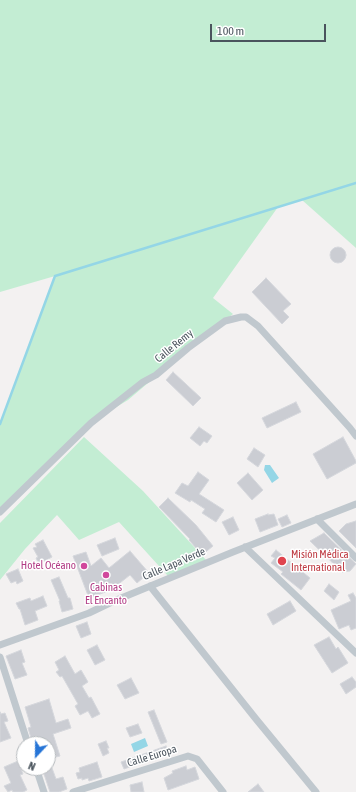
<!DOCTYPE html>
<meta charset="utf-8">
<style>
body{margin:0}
#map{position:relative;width:356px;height:792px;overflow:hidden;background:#f3f1f1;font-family:"Asap Condensed",sans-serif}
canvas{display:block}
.north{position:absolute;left:16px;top:736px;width:40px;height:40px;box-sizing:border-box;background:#fff;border:1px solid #b7bbbe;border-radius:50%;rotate:202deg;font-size:11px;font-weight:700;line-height:16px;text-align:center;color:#4a545d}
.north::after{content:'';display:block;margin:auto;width:14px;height:18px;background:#2675d7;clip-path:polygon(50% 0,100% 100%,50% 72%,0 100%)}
.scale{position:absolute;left:210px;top:24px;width:116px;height:18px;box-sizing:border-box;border:2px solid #4a545d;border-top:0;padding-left:5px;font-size:12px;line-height:14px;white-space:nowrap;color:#4a545d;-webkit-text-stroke:3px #fff;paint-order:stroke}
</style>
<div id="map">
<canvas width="356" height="792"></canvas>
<div class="north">N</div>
<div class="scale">100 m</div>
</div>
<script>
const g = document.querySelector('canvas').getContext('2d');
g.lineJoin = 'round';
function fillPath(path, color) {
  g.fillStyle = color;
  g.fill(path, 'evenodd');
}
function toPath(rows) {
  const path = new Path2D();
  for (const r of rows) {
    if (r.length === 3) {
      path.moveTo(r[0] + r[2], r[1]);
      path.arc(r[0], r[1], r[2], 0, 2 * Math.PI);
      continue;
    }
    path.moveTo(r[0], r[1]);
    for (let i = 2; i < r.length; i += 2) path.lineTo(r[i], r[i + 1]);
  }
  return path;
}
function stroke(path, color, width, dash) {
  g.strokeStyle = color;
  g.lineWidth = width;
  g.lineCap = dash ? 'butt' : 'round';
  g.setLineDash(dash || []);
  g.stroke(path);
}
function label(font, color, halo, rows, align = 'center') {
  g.font = font + ' "Asap Condensed",sans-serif';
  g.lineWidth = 3;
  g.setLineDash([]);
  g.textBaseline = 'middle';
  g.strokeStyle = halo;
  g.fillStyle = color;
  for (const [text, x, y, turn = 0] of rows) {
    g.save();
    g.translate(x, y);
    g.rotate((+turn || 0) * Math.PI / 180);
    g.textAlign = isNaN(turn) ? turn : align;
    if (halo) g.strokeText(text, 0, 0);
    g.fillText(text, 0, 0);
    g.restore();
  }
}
const green = toPath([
 [0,0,356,0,356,248,302,200,278,207,213,298,233,314,181,355,128,400,93,421,0,511,0,424,55,276,0,292],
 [84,437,143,491,206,560,168,576,119,522,79,540,57,515,25,549,0,580,0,523]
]);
const water = toPath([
 [265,465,270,465,279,478,272,483,264,470],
 [145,738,148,746,134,752,131,744]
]);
const stream = toPath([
 [0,424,55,276,356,183]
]);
const building = toPath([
 [338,255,8],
 [266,278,291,304,283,311,289,317,282,324,252,292,266,278],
 [173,372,201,398,193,406,166,380,173,372],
 [296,402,301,412,267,428,262,418,296,402],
 [199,427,212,436,207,443,204,441,200,446,190,438,199,427],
 [343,437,356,461,356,463,327,479,313,454,343,437],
 [254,448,265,455,258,467,247,459,254,448],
 [198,472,209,480,199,494,224,510,216,522,202,513,205,509,191,500,190,502,175,493,182,483,188,486,198,472],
 [248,473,263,490,252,500,237,483,248,473],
 [168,498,196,525,213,546,202,555,189,540,190,539,159,507,168,498],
 [268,514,268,515,274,514,278,525,260,532,255,519,268,514],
 [287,515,291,523,282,527,278,519,287,515],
 [233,517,239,530,229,535,222,522,233,517],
 [356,521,356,548,339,531,346,524,356,521],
 [324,533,356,564,350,571,342,572,310,541,324,533],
 [115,538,119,549,102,556,97,545,115,538],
 [43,540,52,557,39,564,36,558,38,557,33,548,37,547,35,544,43,540],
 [276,550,310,578,301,590,281,574,283,572,271,563,275,558,271,556,276,550],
 [130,551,149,573,137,583,130,575,111,590,89,598,73,556,86,552,91,566,101,558,109,568,130,551],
 [18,569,23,581,17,584,16,581,11,583,6,574,18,569],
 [59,577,68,598,70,598,73,609,62,612,59,601,60,601,51,580,59,577],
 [329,584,339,592,334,600,324,591,329,584],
 [353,593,356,598,356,628,351,630,349,625,339,629,331,610,351,601,348,595,353,593],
 [43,596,47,606,35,611,38,620,25,625,20,609,19,609,16,603,30,598,31,601,43,596],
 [290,601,296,611,273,625,267,614,290,601],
 [87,622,91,634,81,638,76,626,87,622],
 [329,637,336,649,338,647,348,663,332,673,314,645,329,637],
 [97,645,105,660,95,665,87,650,97,645],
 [21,650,25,662,22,663,27,675,15,679,6,656,21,650],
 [65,656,75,674,81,670,88,682,82,686,89,698,91,697,100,714,92,718,88,711,80,715,75,706,78,704,62,676,60,677,56,672,59,670,55,662,65,656],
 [352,677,356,682,356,687,346,694,340,684,352,677],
 [131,678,139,693,125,699,117,685,131,678],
 [49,699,56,723,68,719,71,728,53,734,60,756,48,759,48,744,39,744,37,736,31,738,28,728,31,727,25,707,49,699],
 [154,710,167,742,161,744,148,712,154,710],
 [0,712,1,714,5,713,8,721,4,722,11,738,0,742,0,712],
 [138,724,142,733,130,737,126,728,138,724],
 [106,741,109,748,107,748,109,753,103,756,98,744,106,741],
 [166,746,169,753,124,769,121,762,166,746],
 [18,761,23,774,20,775,27,790,23,792,13,792,12,790,8,792,4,786,11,783,4,767,18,761],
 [97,762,102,777,89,781,88,778,82,780,82,778,78,779,76,773,80,772,79,768,97,762],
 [186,766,187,770,195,767,199,779,168,790,164,778,173,773,172,771,186,766],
 [42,768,52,768,56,779,63,777,67,789,59,792,50,792,42,768],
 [142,782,144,792,131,792,130,785,142,782],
 [258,784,264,792,248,792,258,784]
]);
const minor = toPath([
 [0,512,91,423,143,382,156,375,188,348,225,321,241,317,246,317,258,326,350,428,356,436],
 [317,519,356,558],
 [245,547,356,653],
 [150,586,256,719,316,792],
 [0,645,89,613,114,601,233,552,356,504],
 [0,657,28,744],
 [36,768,44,792],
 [73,792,188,756,197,759,223,792]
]);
const markers = [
 [282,561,5,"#e0444e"],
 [84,566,4,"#d1479c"],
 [106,575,4,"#d1479c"]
];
const streetNames = [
 ["Calle Remy",174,346,-39],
 ["Calle Lapa Verde",174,564,-23],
 ["Calle Europa",152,756,-17]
];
const healthNames = [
 ["Misión Médica",291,555],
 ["International",291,568]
];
const hotelNames = [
 ["Hotel Océano",76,566],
 ["Cabinas",106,588,"center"],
 ["El Encanto",106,601,"center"]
];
fillPath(green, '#c3edd3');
fillPath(water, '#94d6e6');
stroke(stream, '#94d6e6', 2.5);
fillPath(building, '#cbcdd3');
stroke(building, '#d5d7dc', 1);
stroke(minor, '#c0c8ce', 7);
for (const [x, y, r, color] of markers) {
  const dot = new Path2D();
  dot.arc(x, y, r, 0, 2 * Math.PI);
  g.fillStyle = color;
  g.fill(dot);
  stroke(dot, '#fff', 1.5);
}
label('11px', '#4a545d', '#fff', streetNames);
label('11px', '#be3a42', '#fff', healthNames, 'left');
label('11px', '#b23c85', '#fff', hotelNames, 'right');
</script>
